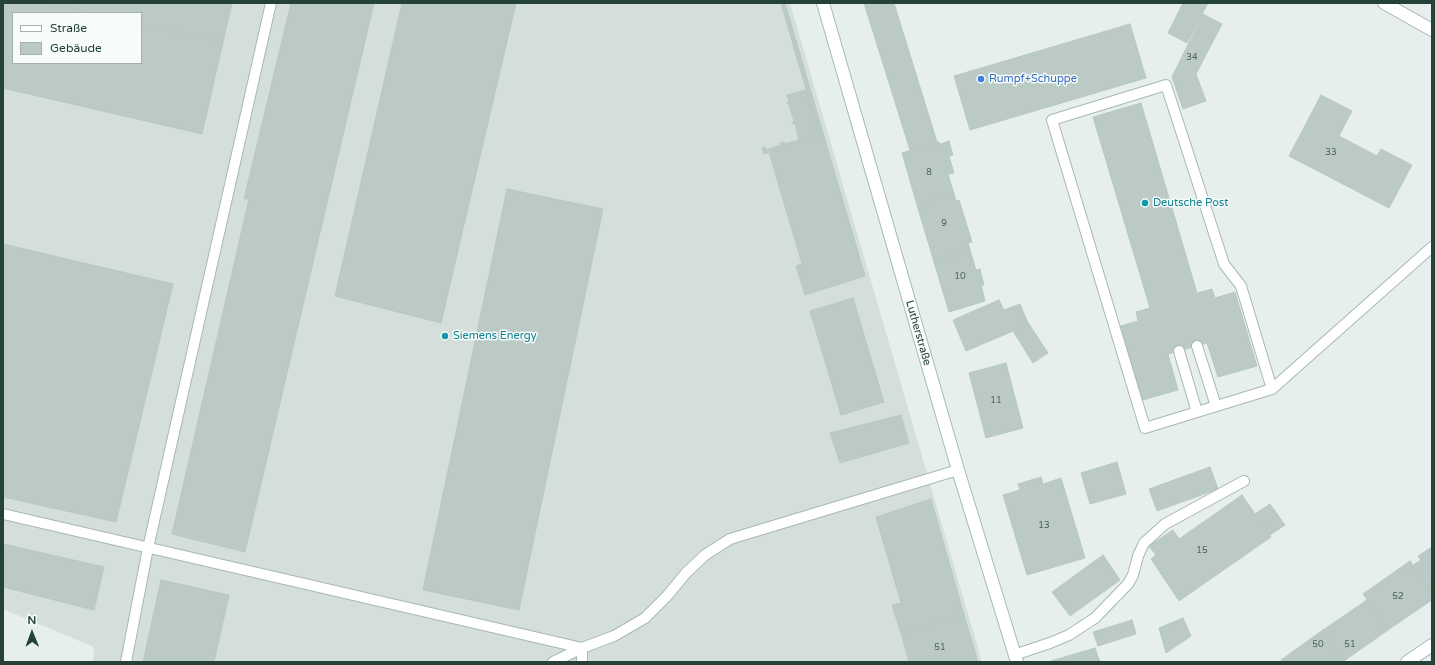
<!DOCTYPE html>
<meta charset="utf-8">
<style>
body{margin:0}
#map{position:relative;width:1435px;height:665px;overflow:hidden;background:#e6efeb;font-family:"Varela Round",sans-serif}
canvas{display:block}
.frame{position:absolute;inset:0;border:4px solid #24423a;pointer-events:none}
.legend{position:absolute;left:12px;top:12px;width:130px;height:52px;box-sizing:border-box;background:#f7fbf9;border:1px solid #a3b1ad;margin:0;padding:5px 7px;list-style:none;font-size:12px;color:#24423a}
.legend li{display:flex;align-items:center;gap:8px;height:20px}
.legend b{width:20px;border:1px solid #a3b1ad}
.north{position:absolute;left:12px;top:613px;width:40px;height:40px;-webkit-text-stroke:3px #f7fbf9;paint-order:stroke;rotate:359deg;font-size:11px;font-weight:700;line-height:16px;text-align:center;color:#24423a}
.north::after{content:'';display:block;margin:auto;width:14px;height:18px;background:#24423a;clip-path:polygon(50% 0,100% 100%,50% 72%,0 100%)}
</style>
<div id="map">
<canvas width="1435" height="665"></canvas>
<div class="frame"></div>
<ul class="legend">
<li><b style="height:5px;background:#fff"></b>Straße</li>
<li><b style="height:11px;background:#bbcac4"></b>Gebäude</li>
</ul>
<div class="north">N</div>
</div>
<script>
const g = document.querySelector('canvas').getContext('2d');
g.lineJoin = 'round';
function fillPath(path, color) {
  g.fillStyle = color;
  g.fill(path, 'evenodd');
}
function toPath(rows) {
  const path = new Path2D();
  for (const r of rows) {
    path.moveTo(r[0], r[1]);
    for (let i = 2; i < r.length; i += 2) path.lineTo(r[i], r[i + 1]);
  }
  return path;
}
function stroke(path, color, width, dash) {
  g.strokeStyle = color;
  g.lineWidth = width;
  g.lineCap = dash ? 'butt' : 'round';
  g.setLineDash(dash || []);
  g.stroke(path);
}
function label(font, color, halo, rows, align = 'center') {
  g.font = font + ' "Varela Round",sans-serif';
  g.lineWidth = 3;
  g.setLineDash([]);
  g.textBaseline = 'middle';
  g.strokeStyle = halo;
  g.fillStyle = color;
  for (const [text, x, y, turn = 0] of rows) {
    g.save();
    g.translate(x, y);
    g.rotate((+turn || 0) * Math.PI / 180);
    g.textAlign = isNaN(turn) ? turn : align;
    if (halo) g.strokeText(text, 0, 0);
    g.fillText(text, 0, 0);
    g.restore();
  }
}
const built = toPath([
 [3,3,790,3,982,662,93,662,94,647,3,609],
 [13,13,141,13,141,63,13,63]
]);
const building = toPath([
 [3,3,47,3,92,13,13,13,13,63,141,63,141,24,223,42,202,134,3,88,3,3],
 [47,3,232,3,223,42,141,24,141,13,92,13,47,3],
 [291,3,374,3,245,552,172,534,249,199,244,199,291,3],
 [402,3,516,3,441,323,335,296,402,3],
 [781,3,785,3,823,133,819,134,781,3],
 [864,3,894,3,937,142,910,150,864,3],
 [1183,3,1208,3,1187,43,1168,33,1183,3],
 [1203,14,1222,24,1196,74,1206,101,1183,109,1172,77,1203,14],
 [1130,24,1146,78,970,130,954,76,1130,24],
 [806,90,819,134,799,140,795,123,792,124,794,121,789,104,786,103,789,103,787,95,806,90],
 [1321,95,1352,111,1339,136,1377,156,1381,149,1412,165,1389,208,1289,156,1321,95],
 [1141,103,1197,293,1212,289,1215,298,1235,292,1257,366,1218,377,1207,343,1168,354,1178,390,1139,401,1117,327,1138,321,1136,312,1150,308,1093,117,1141,103],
 [823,133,865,276,805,295,796,266,802,264,769,152,764,154,762,148,765,147,766,150,781,145,780,143,784,142,785,144,823,133],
 [949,141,953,155,949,156,954,173,948,174,954,194,917,205,902,153,937,142,939,142,940,144,949,141],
 [507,189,603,209,519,610,423,590,507,189],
 [954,194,956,201,959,200,972,242,968,243,970,250,934,262,917,205,954,194],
 [3,244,173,284,116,522,3,497,3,244],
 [970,250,976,270,980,269,984,285,981,285,985,301,949,312,934,262,970,250],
 [853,298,884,402,841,415,810,311,853,298],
 [999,300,1004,310,1020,304,1027,321,1013,331,966,351,953,320,999,300],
 [1027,321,1048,353,1033,363,1013,331,1027,321],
 [1006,363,1023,428,986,438,969,373,1006,363],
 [901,415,909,443,840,463,830,433,901,415],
 [1117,462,1126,494,1090,504,1081,473,1117,462],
 [1210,467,1218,489,1157,511,1149,489,1210,467],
 [1041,477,1043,484,1061,478,1085,558,1027,575,1003,495,1020,490,1018,484,1041,477],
 [1242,495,1271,537,1179,601,1151,559,1156,555,1149,546,1173,530,1179,539,1242,495],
 [931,499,964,615,901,633,892,605,901,603,876,517,931,499],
 [1270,504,1285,525,1270,535,1255,514,1270,504],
 [3,544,104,567,94,610,3,587,3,544],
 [1432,547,1432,594,1413,565,1421,560,1418,556,1432,547],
 [1103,555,1120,580,1070,616,1052,592,1103,555],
 [1410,561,1432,594,1432,600,1388,630,1363,594,1410,561],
 [161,580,229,595,214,662,143,662,161,580],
 [1367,600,1388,630,1344,661,1323,630,1367,600],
 [964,615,978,662,909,662,901,633,964,615],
 [1183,618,1191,636,1166,653,1159,628,1183,618],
 [1132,620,1136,634,1098,646,1093,632,1132,620],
 [1323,630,1344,661,1342,662,1282,662,1281,660,1323,630],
 [1095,648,1100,662,1051,662,1051,661,1095,648]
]);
const lane = toPath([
 [1197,346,1216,406],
 [1179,351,1197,412],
 [1272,389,1241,286,1224,264,1166,85,1052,120,1145,428,1272,389,1432,247],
 [3,514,582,648,582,662],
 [1014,655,1050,643,1069,635,1095,618,1128,584,1133,575,1138,556,1144,543,1165,524,1244,481],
 [126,662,148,548,271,3],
 [553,662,582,648,614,636,645,618,667,596,686,573,705,555,730,539,958,470]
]);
const street = toPath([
 [1384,3,1432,30],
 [1407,662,1432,645]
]);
const secondary = toPath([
 [823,3,958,470,1017,662]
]);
const markers = [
 [981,79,4,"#3f7fe0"],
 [1145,203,4,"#0f9aa8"],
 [445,336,4,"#0f9aa8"]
];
const numberNames = [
 ["34",1192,58],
 ["33",1331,153],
 ["8",929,173],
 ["9",944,224],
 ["10",960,277],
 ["11",996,401],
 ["13",1044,526],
 ["15",1202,551],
 ["52",1398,597],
 ["50",1318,645],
 ["51",1350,645],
 ["51",940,648]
];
const shopNames = [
 ["Rumpf+Schuppe",989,79]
];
const cultureNames = [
 ["Deutsche Post",1153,203],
 ["Siemens Energy",453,336]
];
const streetNames = [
 ["Lutherstraße",918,333,74]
];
fillPath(built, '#d4dfda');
fillPath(building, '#bbcac4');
stroke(building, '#b8c9c2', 1);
stroke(lane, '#a8b8b2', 12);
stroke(street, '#a8b8b2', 14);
stroke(secondary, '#a4bbb3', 14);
stroke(lane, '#fff', 10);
stroke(street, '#fff', 12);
stroke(secondary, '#fff', 12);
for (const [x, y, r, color] of markers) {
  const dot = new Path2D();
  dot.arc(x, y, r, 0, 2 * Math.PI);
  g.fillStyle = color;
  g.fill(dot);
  stroke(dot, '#f7fbf9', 1.5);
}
label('9px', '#4a645c', null, numberNames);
label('11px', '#366cbe', '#f7fbf9', shopNames, 'left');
label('11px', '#0d838f', '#f7fbf9', cultureNames, 'left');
label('11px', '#24423a', '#f7fbf9', streetNames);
</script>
